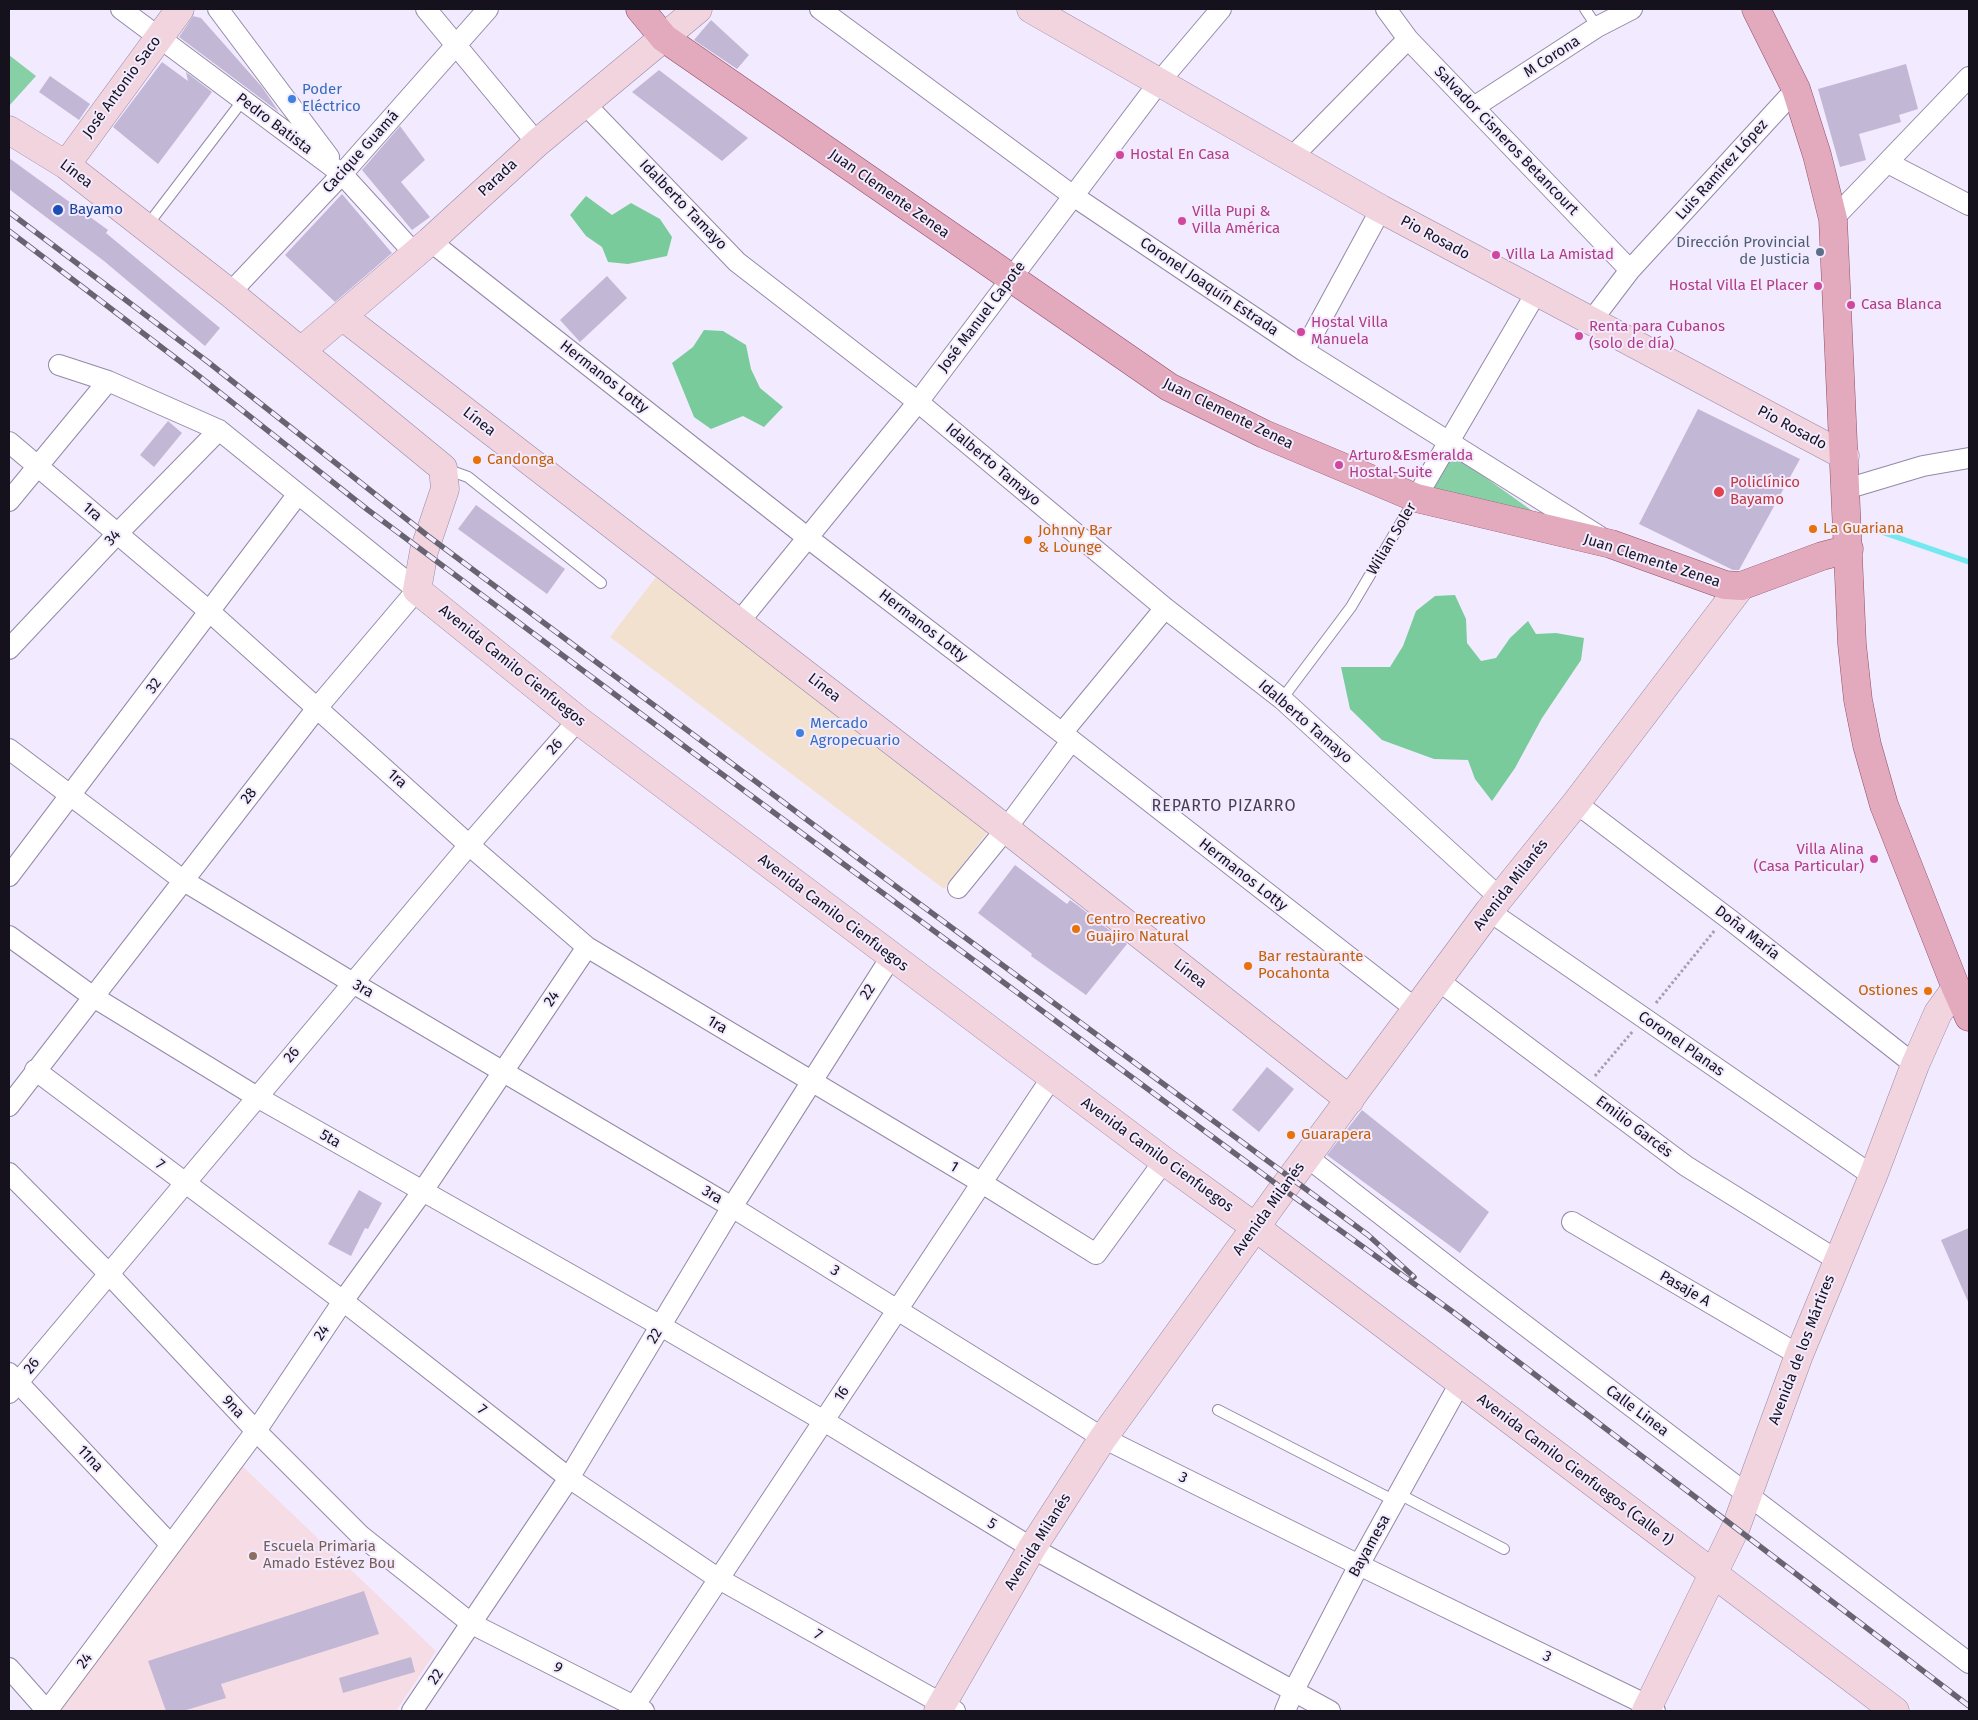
<!DOCTYPE html>
<meta charset="utf-8">
<style>
body{margin:0}
#map{position:relative;width:1978px;height:1720px;overflow:hidden;background:#f2eafe;font-family:"Fira Sans",sans-serif}
canvas{display:block}
.frame{position:absolute;inset:0;border:10px solid #16121d;pointer-events:none}
</style>
<div id="map">
<canvas width="1978" height="1720"></canvas>
<div class="frame"></div>
</div>
<script>
const g = document.querySelector('canvas').getContext('2d');
g.lineJoin = 'round';
function fillPath(path, color) {
  g.fillStyle = color;
  g.fill(path, 'evenodd');
}
function toPath(rows) {
  const path = new Path2D();
  for (const r of rows) {
    path.moveTo(r[0], r[1]);
    for (let i = 2; i < r.length; i += 2) path.lineTo(r[i], r[i + 1]);
  }
  return path;
}
function stroke(path, color, width, dash) {
  g.strokeStyle = color;
  g.lineWidth = width;
  g.lineCap = dash ? 'butt' : 'round';
  g.setLineDash(dash || []);
  g.stroke(path);
}
function label(font, color, halo, rows, align = 'center') {
  g.font = font + ' "Fira Sans",sans-serif';
  g.lineWidth = 4;
  g.setLineDash([]);
  g.textBaseline = 'middle';
  g.strokeStyle = halo;
  g.fillStyle = color;
  for (const [text, x, y, turn = 0] of rows) {
    g.save();
    g.translate(x, y);
    g.rotate((+turn || 0) * Math.PI / 180);
    g.textAlign = isNaN(turn) ? turn : align;
    if (halo) g.strokeText(text, 0, 0);
    g.fillText(text, 0, 0);
    g.restore();
  }
}
const commercial = toPath([
 [656,577,989,830,944,889,610,637]
]);
const education = toPath([
 [237,1461,436,1651,396,1711,58,1711]
]);
const green = toPath([
 [9,55,36,76,9,106],
 [1447,450,1538,515,1422,491]
]);
const forest = toPath([
 [586,196,612,215,631,203,660,219,672,237,667,256,628,264,608,262,602,247,586,236,570,215],
 [704,330,723,331,746,345,751,369,760,388,783,407,764,427,743,416,711,429,694,417,672,363,693,347],
 [1455,595,1466,619,1467,643,1481,661,1496,658,1510,638,1528,621,1536,634,1556,633,1584,638,1581,660,1542,718,1515,768,1492,801,1475,779,1468,760,1434,759,1382,740,1350,709,1341,667,1390,667,1403,646,1416,611,1435,596]
]);
const stream = toPath([
 [1876,530,1969,562]
]);
const building = toPath([
 [193,16,201,18,262,87,279,112,179,37],
 [711,20,749,55,737,69,694,40],
 [162,62,188,81,186,72,212,92,158,164,113,127],
 [1906,64,1918,109,1899,115,1901,122,1859,134,1866,160,1840,167,1818,89],
 [659,70,748,138,722,161,632,92],
 [50,76,90,104,79,120,39,92],
 [400,126,425,160,401,182,430,217,412,230,362,170],
 [9,158,108,230,106,233,220,328,205,346,104,261,9,189],
 [342,194,392,253,335,302,285,255],
 [607,276,627,298,580,342,560,320],
 [1698,409,1800,459,1739,570,1733,570,1639,524],
 [168,421,182,433,154,467,140,455],
 [476,505,565,569,547,594,458,529],
 [1015,865,1067,904,1070,900,1077,905,1127,944,1086,995,1031,956,1032,954,978,913],
 [1267,1067,1294,1089,1259,1132,1232,1110],
 [1362,1110,1489,1212,1460,1253,1327,1155],
 [359,1190,382,1203,368,1229,365,1228,351,1256,328,1244],
 [1969,1228,1969,1304,1941,1240],
 [364,1591,379,1634,221,1684,226,1698,183,1711,166,1711,148,1661],
 [411,1657,415,1672,343,1693,339,1678]
]);
const path = toPath([
 [1656,1003,1715,930],
 [1595,1076,1633,1031]
]);
const lane = toPath([
 [1585,9,1597,27],
 [146,227,243,100],
 [446,469,468,477,601,583],
 [1282,699,1351,607,1415,499],
 [1218,1410,1395,1501],
 [1399,1494,1504,1549]
]);
const street = toPath([
 [121,9,342,174,415,254],
 [218,9,329,157],
 [426,9,537,143],
 [820,9,1072,195,1304,351,1599,536],
 [1386,9,1408,39,1630,270],
 [584,103,737,262,918,402,1165,608,1282,699,1500,898],
 [1474,107,1597,27,1632,9],
 [1292,157,1408,39],
 [1888,163,1969,205],
 [1833,219,1969,77],
 [430,241,808,538,1062,733,1417,1010],
 [230,293,342,174,488,9],
 [1592,320,1630,270,1796,89],
 [1304,351,1381,209],
 [9,442,210,612,469,845,587,947,982,1183,1096,1254,1164,1161],
 [1846,489,1923,466,1969,458],
 [1416,498,1536,293],
 [9,501,108,381],
 [739,622,918,402,1160,81,1221,9],
 [9,649,117,534,219,430],
 [1062,733,1165,608],
 [9,749,184,881,353,983,732,1207,1103,1438,1359,1565,1649,1706,1655,1711],
 [1576,803,1733,922,1915,1065],
 [9,876,298,494],
 [958,888,1006,829,1071,741],
 [1489,911,1873,1176],
 [9,936,92,996,257,1097,661,1326,824,1421,1032,1548,1330,1711],
 [1439,981,1686,1166,1837,1260],
 [35,1070,343,1301,569,1478,719,1579,955,1711],
 [9,1106,317,708,417,590,219,430,108,381,59,365],
 [1307,1157,1460,1276,1969,1663],
 [9,1173,108,1273,256,1431,360,1535,472,1624,644,1711],
 [1572,1222,1799,1355],
 [9,1373,171,1545],
 [9,1393,469,845,578,720],
 [9,1668,47,1711],
 [47,1711,256,1431,343,1301,422,1192,587,947],
 [412,1711,569,1478,732,1207,891,957],
 [631,1711,1052,1077],
 [1285,1711,1293,1692,1359,1565,1460,1383]
]);
const secondary = toPath([
 [1031,9,1381,209,1845,456],
 [9,130,66,165,230,293,443,468,445,489,424,551,417,590,578,720,1164,1161,1255,1227,1895,1711],
 [66,165,180,9],
 [342,316,1006,829,1350,1100],
 [301,351,430,241,537,143,698,9],
 [938,1711,1032,1548,1103,1438,1283,1189,1489,911,1576,803,1741,586],
 [1646,1711,1736,1527,1799,1355,1873,1176,1915,1065,1938,1013,1956,988]
]);
const primary = toPath([
 [640,9,664,38,1169,387,1264,434,1416,498,1611,544,1725,585,1741,586,1822,556,1849,549],
 [1756,9,1796,89,1817,155,1833,219,1852,644,1858,700,1867,745,1884,805,1956,988,1969,1017]
]);
const rail = toPath([
 [9,212,208,362,428,536,894,885,1368,1235,1414,1277],
 [9,231,190,369,368,510,688,749,1283,1189,1453,1312,1969,1706]
]);
const markers = [
 [292,99,5,"#3f7fe0"],
 [1120,155,5,"#d1479c"],
 [58,210,6,"#1a4fb4"],
 [1182,221,5,"#d1479c"],
 [1820,252,5,"#5c6f8a"],
 [1496,255,5,"#d1479c"],
 [1818,286,5,"#d1479c"],
 [1851,305,5,"#d1479c"],
 [1301,332,5,"#d1479c"],
 [1579,336,5,"#d1479c"],
 [477,460,5,"#e8710a"],
 [1339,465,5,"#d1479c"],
 [1719,492,6,"#e0444e"],
 [1813,529,5,"#e8710a"],
 [1028,540,5,"#e8710a"],
 [800,733,5,"#3f7fe0"],
 [1874,859,5,"#d1479c"],
 [1076,929,5,"#e8710a"],
 [1248,966,5,"#e8710a"],
 [1928,991,5,"#e8710a"],
 [1291,1135,5,"#e8710a"],
 [253,1556,5,"#8d6e63"]
];
const streetNames = [
 ["M Corona",1552,57,-33],
 ["José Antonio Saco",122,87,-54],
 ["Pedro Batista",274,124,37],
 ["Salvador Cisneros Betancourt",1506,141,46],
 ["Cacique Guamá",361,152,-48],
 ["Luis Ramírez López",1722,170,-48],
 ["Línea",76,174,37],
 ["Parada",498,178,-43],
 ["Juan Clemente Zenea",889,194,35],
 ["Idalberto Tamayo",683,205,46],
 ["Pio Rosado",1435,238,28],
 ["Coronel Joaquín Estrada",1209,287,34],
 ["José Manuel Capote",982,317,-53],
 ["Hermanos Lotty",604,377,38],
 ["Juan Clemente Zenea",1228,414,26],
 ["Línea",479,422,38],
 ["Pio Rosado",1792,428,28],
 ["Idalberto Tamayo",993,465,40],
 ["1ra",92,512,41],
 ["34",113,538,-47],
 ["Wilian Soler",1392,539,-59],
 ["Juan Clemente Zenea",1652,561,18],
 ["Hermanos Lotty",923,626,38],
 ["Avenida Camilo Cienfuegos",512,666,39],
 ["32",154,686,-53],
 ["Línea",824,688,38],
 ["Idalberto Tamayo",1305,722,41],
 ["26",555,747,-49],
 ["1ra",397,779,42],
 ["28",249,796,-52],
 ["Hermanos Lotty",1243,875,38],
 ["Avenida Milanés",1511,885,-52],
 ["Avenida Camilo Cienfuegos",833,913,37],
 ["Doña María",1747,933,38],
 ["Línea",1190,974,38],
 ["3ra",363,989,30],
 ["22",868,992,-57],
 ["24",552,999,-56],
 ["1ra",717,1025,31],
 ["Coronel Planas",1681,1044,35],
 ["26",292,1055,-50],
 ["Emilio Garcés",1634,1127,37],
 ["5ta",330,1139,30],
 ["Avenida Camilo Cienfuegos",1157,1155,36],
 ["7",160,1165,37],
 ["1",954,1167,31],
 ["3ra",712,1195,31],
 ["Avenida Milanés",1269,1209,-54],
 ["3",835,1271,32],
 ["Pasaje A",1685,1289,30],
 ["24",322,1333,-56],
 ["22",655,1336,-59],
 ["Avenida de los Mártires",1802,1350,-69],
 ["26",32,1366,-51],
 ["16",842,1394,-56],
 ["9na",233,1407,47],
 ["7",482,1410,38],
 ["Calle Linea",1637,1411,37],
 ["11na",90,1459,47],
 ["Avenida Camilo Cienfuegos (Calle 1)",1575,1470,37],
 ["3",1183,1478,27],
 ["5",992,1524,31],
 ["Avenida Milanés",1038,1542,-58],
 ["Bayamesa",1370,1546,-61],
 ["7",818,1635,30],
 ["3",1547,1657,26],
 ["24",85,1661,-53],
 ["9",558,1668,27],
 ["22",436,1677,-56]
];
const shopNames = [
 ["Poder",302,90],
 ["Eléctrico",302,107],
 ["Mercado",810,724],
 ["Agropecuario",810,741]
];
const hotelNames = [
 ["Hostal En Casa",1130,155],
 ["Villa Pupi &",1192,212],
 ["Villa América",1192,229],
 ["Villa La Amistad",1506,255],
 ["Hostal Villa El Placer",1808,286,"right"],
 ["Casa Blanca",1861,305],
 ["Hostal Villa",1311,323],
 ["Manuela",1311,340],
 ["Renta para Cubanos",1589,327],
 ["(solo de día)",1589,344],
 ["Arturo&Esmeralda",1349,456],
 ["Hostal-Suite",1349,473],
 ["Villa Alina",1864,850,"right"],
 ["(Casa Particular)",1864,867,"right"]
];
const transitNames = [
 ["Bayamo",69,210]
];
const serviceNames = [
 ["Dirección Provincial",1810,243],
 ["de Justicia",1810,260]
];
const foodNames = [
 ["Candonga",487,460],
 ["La Guariana",1823,529],
 ["Johnny Bar",1038,531],
 ["& Lounge",1038,548],
 ["Centro Recreativo",1086,920],
 ["Guajiro Natural",1086,937],
 ["Bar restaurante",1258,957],
 ["Pocahonta",1258,974],
 ["Ostiones",1918,991,"right"],
 ["Guarapera",1301,1135]
];
const healthNames = [
 ["Policlínico",1730,483],
 ["Bayamo",1730,500]
];
const educationNames = [
 ["Escuela Primaria",263,1547],
 ["Amado Estévez Bou",263,1564]
];
const neighbourhoodNames = [
 ["REPARTO PIZARRO",1224,807]
];
fillPath(commercial, '#f3e1d0');
fillPath(education, '#f6dde5');
fillPath(green, '#87d0a6');
fillPath(forest, '#79cb9c');
stroke(stream, '#74e8ef', 5.5);
fillPath(building, '#c3b7d6');
stroke(lane, '#9589a7', 12);
stroke(street, '#9589a7', 22);
stroke(secondary, '#9589a7', 29);
stroke(primary, '#8f4f68', 29);
stroke(path, '#a69fb0', 3, [2.5, 2.5]);
stroke(lane, '#fff', 10);
stroke(street, '#fff', 20);
stroke(secondary, '#f1d4de', 28);
stroke(primary, '#e3a9bc', 28);
stroke(rail, '#686371', 5.5);
stroke(rail, '#f2eafe', 4, [11]);
for (const [x, y, r, color] of markers) {
  const dot = new Path2D();
  dot.arc(x, y, r, 0, 2 * Math.PI);
  g.fillStyle = color;
  g.fill(dot);
  stroke(dot, '#f2eafe', 2);
}
label('15px', '#16121d', '#f2eafe', streetNames);
label('15px', '#366cbe', '#f2eafe', shopNames, 'left');
label('15px', '#b23c85', '#f2eafe', hotelNames, 'left');
label('15px', '#164399', '#f2eafe', transitNames, 'left');
label('15px', '#4e5e75', '#f2eafe', serviceNames, 'right');
label('15px', '#c56008', '#f2eafe', foodNames, 'left');
label('15px', '#be3a42', '#f2eafe', healthNames, 'left');
label('15px', '#785e54', '#f2eafe', educationNames, 'left');
g.letterSpacing = '1px';
label('16px', '#473d57', '#f2eafe', neighbourhoodNames);
g.letterSpacing = '0px';
</script>
